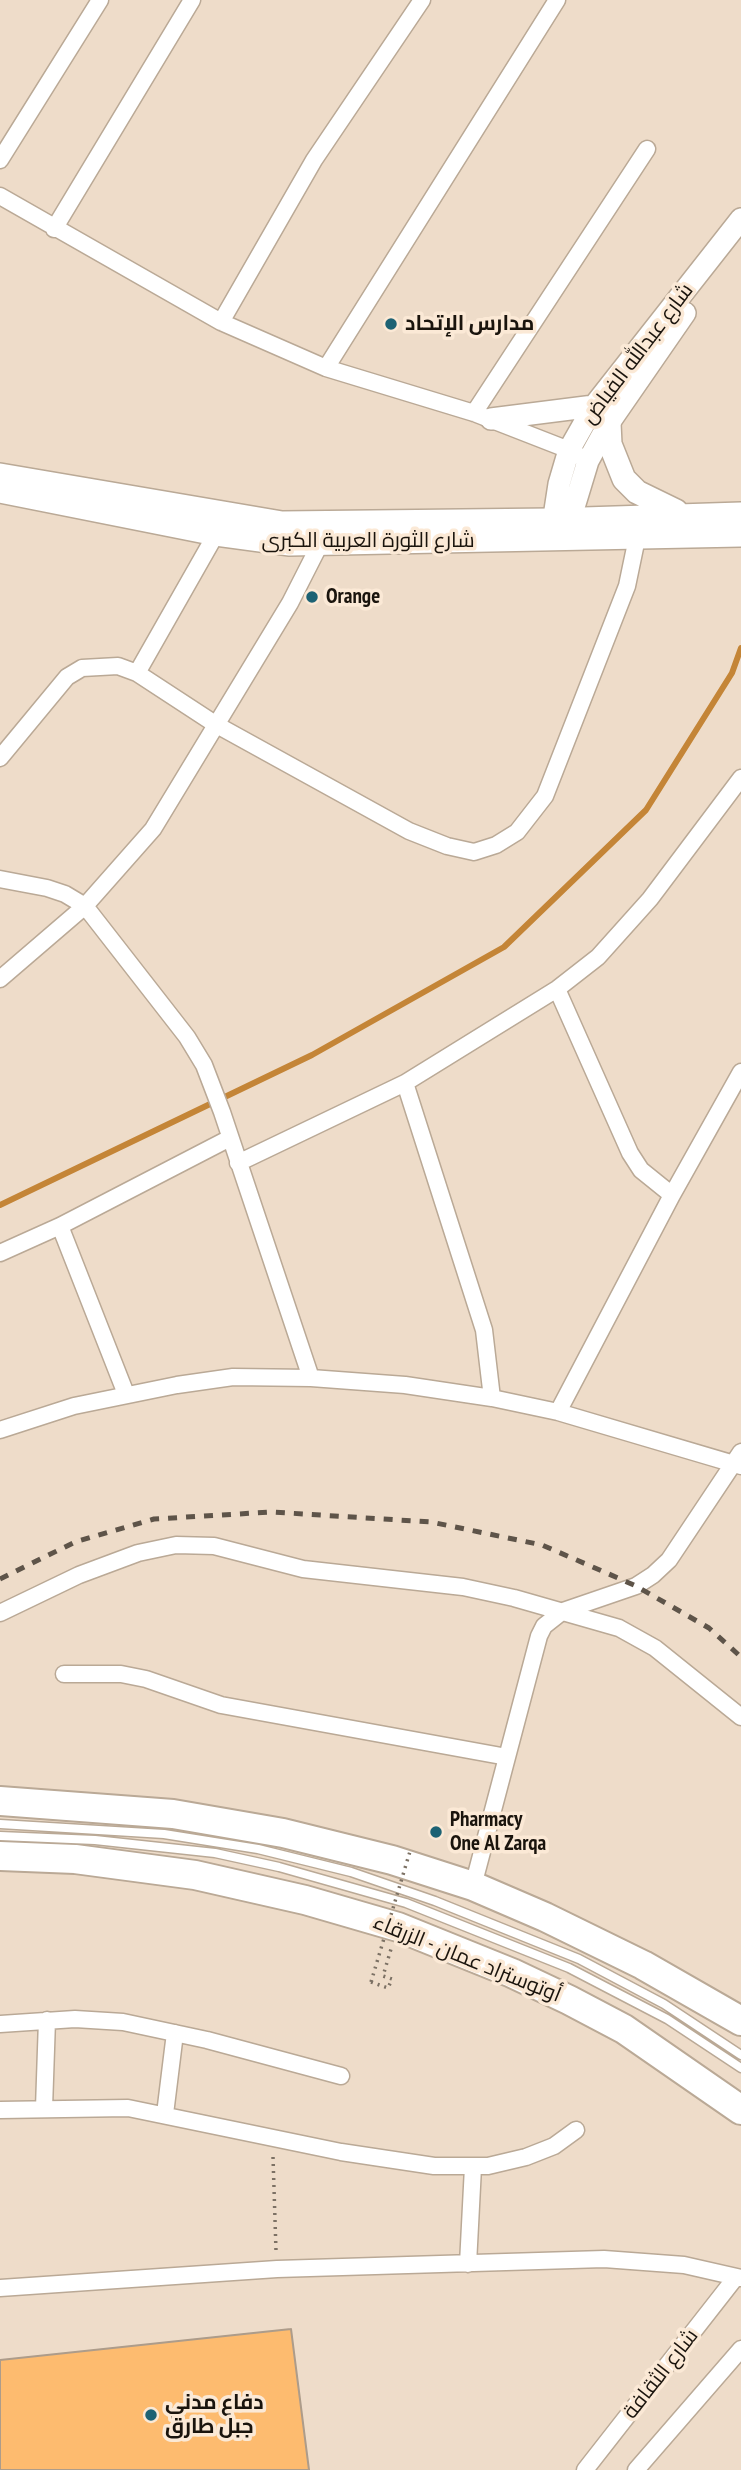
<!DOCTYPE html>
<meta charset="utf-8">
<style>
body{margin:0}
canvas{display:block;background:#eedcc9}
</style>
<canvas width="741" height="2470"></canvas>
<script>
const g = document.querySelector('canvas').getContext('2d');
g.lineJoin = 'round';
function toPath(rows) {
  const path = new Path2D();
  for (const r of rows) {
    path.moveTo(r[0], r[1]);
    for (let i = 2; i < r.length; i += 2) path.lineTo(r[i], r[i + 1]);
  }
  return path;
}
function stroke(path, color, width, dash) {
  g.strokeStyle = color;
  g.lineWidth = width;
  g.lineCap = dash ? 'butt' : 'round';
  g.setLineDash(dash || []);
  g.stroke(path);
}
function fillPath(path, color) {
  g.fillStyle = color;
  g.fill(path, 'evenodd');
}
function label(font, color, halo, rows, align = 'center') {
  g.font = font + ' "PT Sans Narrow",Cairo,sans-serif';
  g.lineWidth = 7;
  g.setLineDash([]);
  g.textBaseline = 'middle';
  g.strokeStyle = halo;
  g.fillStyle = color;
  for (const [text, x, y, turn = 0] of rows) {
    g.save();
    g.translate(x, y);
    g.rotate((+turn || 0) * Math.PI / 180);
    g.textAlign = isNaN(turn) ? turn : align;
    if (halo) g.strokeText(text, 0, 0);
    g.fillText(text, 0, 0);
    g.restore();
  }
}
const stream = toPath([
 [0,1205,312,1055,504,947,646,810,732,673,741,648]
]);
const building = toPath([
 [291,2329,309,2470,0,2470,0,2360,291,2329]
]);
const path = toPath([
 [371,1982,388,1988,392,1979,383,1976,391,1949],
 [273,2157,276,2251]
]);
const service = toPath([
 [0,1824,164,1834,258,1849,351,1872,435,1901,579,1959,664,2004,741,2055],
 [0,1836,95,1840,215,1853,279,1867,406,1903,569,1968,667,2019,741,2068]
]);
const minor = toPath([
 [0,160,100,0],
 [0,196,221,322,326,368,474,413,569,450,588,461],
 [54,229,192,0],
 [221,322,314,160,422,0],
 [326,368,557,0],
 [474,413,647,149],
 [137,673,216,534],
 [0,758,67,677,82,668,118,666,137,673,215,724,409,831,447,846,474,852,496,845,517,832,545,796,627,586,637,538],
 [0,879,47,888,65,894,85,906,187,1037,204,1065,222,1112,311,1378],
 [0,979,85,906,153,829,290,603,320,544],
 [557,989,630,1153,641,1170,672,1195],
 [405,1083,484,1330,492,1398],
 [238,1163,405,1083,557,989,598,957,650,899,741,778],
 [60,1226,126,1394],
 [0,1253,60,1226,230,1138],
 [558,1412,672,1195,741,1072],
 [0,1430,74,1406,177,1385,233,1377,311,1378,405,1385,492,1398,558,1412,741,1466],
 [0,1613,79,1575,138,1553,176,1545,214,1546,303,1569,463,1587,514,1598,619,1628,655,1648,741,1717],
 [64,1674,121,1674,146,1679,221,1705,507,1757],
 [473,1886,539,1636,544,1626,563,1611,636,1586,653,1575,669,1560,741,1452],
 [0,2024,75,2019,123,2022,207,2040,341,2076],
 [44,2108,47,2020],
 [0,2110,128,2108,341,2152,434,2166,488,2166,526,2157,554,2146,576,2130],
 [165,2114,175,2033],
 [468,2264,473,2167],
 [0,2288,277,2269,604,2259,684,2265,741,2278],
 [585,2470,736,2277],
 [636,2470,741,2349]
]);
const tertiary = toPath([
 [491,419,594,406],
 [551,536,559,484,569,450,594,406,741,219],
 [573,536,571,517,588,461,609,423,685,313]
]);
const secondary = toPath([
 [609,423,610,444,624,479,637,492,676,511],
 [0,475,282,523,552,520,741,514],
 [0,491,216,534,290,544,741,535]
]);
const trunk = toPath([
 [0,1801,173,1814,283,1833,392,1860,473,1886,545,1917,643,1965,741,2021],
 [0,1856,75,1859,195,1875,305,1900,398,1927,512,1973,569,2000,624,2029,741,2110]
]);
const rail = toPath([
 [0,1579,75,1542,154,1519,272,1512,431,1522,542,1545,602,1571,636,1586,709,1628,741,1657]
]);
const pathBridge = toPath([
 [371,1982,411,1848]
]);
const markers = [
 [391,324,7,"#1d6274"],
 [312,597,7,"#1d6274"],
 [436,1832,7,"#1d6274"],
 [151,2415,7,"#1d6274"]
];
const poiNames = [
 ["مدارس الإتحاد",405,324],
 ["Orange",326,597],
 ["Pharmacy",450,1820],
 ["One Al Zarqa",450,1844],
 ["دفاع مدني",165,2403],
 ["جبل طارق",165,2427]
];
const streetNames = [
 ["شارع عبدالله الفياض",638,354,-53],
 ["شارع الثورة العربية الكبرى",368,541],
 ["أوتوستراد عمان - الزرقاء",467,1959,22],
 ["شارع الثقافة",661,2374,-52]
];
stroke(stream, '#c48537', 6);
fillPath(building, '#fdbb6f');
stroke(building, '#ad9c8a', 2);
stroke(service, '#baa996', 11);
stroke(minor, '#baa996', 19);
stroke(tertiary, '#baa996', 24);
stroke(secondary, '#baa996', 26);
stroke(trunk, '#baa996', 32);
stroke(path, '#7c7164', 3.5, [2, 5]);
stroke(service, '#fff', 8);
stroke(minor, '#fff', 16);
stroke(tertiary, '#fff', 21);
stroke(secondary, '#fff', 23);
stroke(trunk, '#fff', 28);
stroke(rail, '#5e5449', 5, [9, 9]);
stroke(pathBridge, '#7c7164', 3.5, [2, 5]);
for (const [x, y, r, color] of markers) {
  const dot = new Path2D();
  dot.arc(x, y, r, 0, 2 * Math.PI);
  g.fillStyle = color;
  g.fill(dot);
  stroke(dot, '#fbe9d6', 2.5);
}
label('bold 21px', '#1a140d', '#fbe9d6', poiNames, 'left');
label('21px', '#1a140d', '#fbe9d6', streetNames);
</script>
